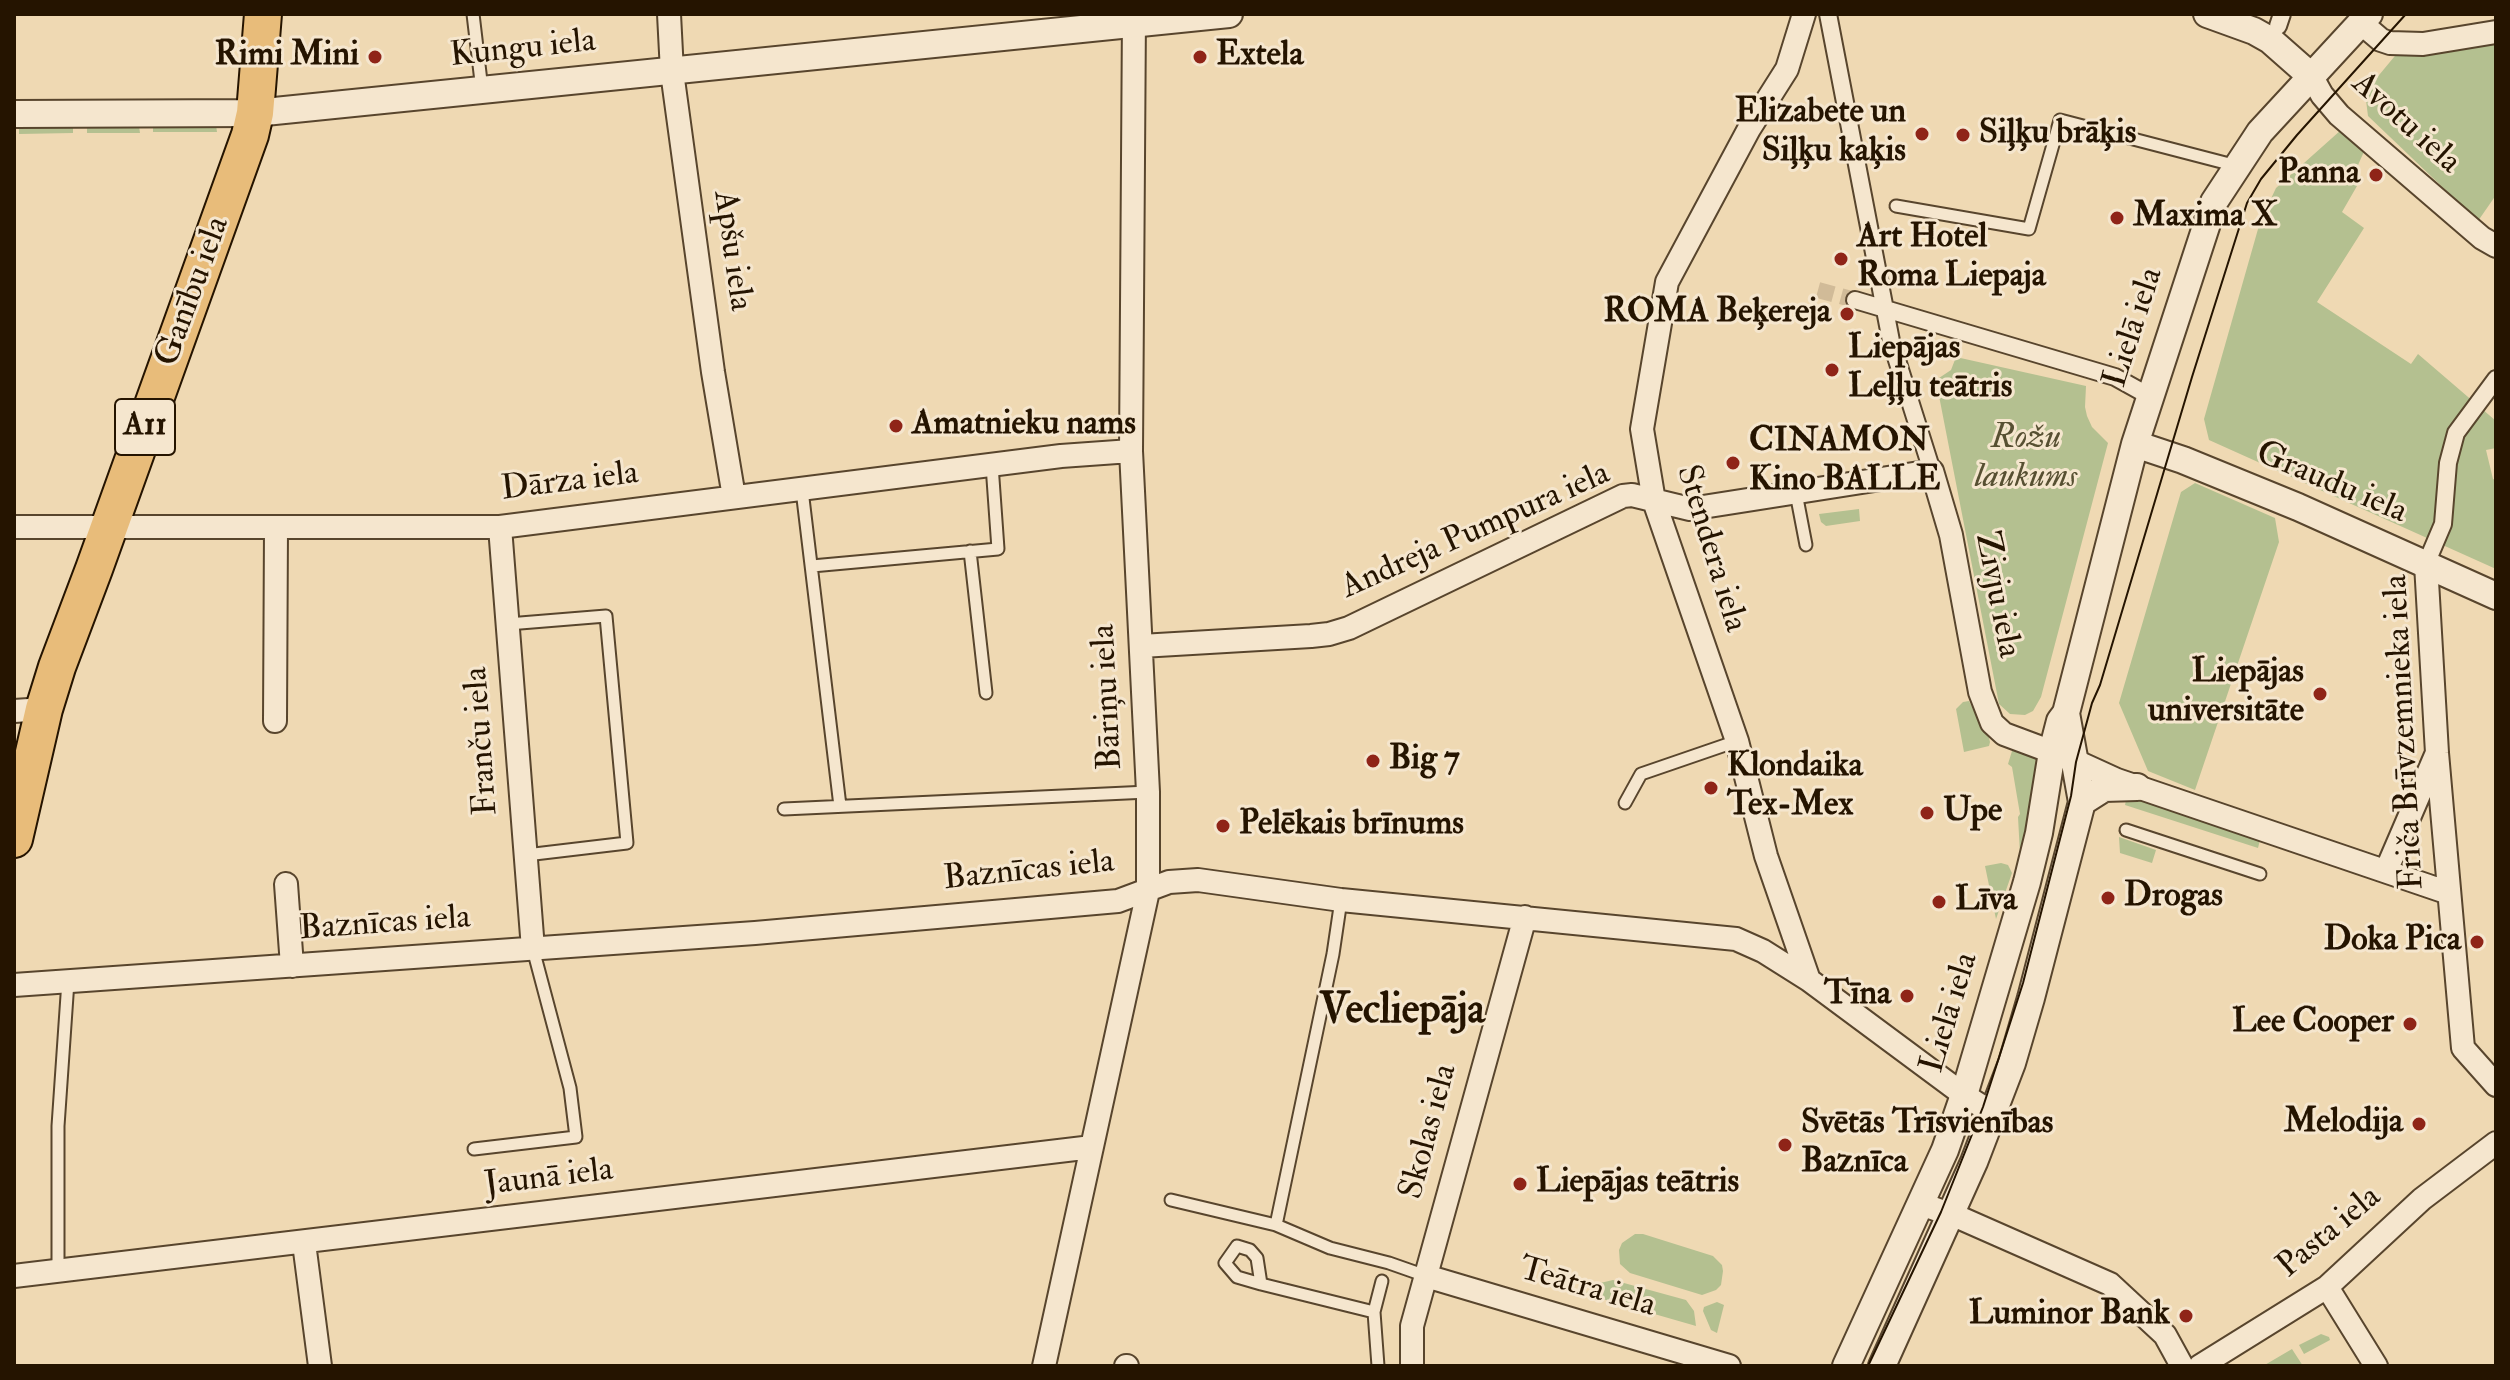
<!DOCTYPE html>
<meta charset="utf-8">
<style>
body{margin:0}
#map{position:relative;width:2510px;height:1380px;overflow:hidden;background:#efd9b3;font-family:"IM FELL Double Pica",serif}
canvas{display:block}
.frame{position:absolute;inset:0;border:16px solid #251400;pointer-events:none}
</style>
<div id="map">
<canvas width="2510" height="1380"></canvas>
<div class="frame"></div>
</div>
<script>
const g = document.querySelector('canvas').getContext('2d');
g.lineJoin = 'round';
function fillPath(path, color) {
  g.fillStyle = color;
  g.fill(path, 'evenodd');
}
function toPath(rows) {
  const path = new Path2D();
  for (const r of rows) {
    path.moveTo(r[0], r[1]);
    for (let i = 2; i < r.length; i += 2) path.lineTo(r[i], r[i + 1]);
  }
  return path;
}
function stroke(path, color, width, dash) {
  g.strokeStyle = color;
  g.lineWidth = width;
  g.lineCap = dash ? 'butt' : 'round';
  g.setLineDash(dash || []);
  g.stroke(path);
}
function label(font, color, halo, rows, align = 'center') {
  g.font = font + ' "IM FELL Double Pica",serif';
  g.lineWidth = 6;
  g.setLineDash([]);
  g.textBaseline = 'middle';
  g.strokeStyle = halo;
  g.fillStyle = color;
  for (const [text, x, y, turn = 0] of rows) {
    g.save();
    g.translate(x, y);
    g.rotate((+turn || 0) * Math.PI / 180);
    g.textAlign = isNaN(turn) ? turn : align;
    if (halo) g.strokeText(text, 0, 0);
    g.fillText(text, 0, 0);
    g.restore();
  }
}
const green = toPath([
 [2496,38,2496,195,2478,221,2368,116,2365,92,2399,51],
 [153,125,216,125,217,132,153,132],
 [87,126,139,126,140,133,87,133],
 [19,127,73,127,73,133,19,134],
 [2341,130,2366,147,2351,181,2357,186,2342,212,2364,228,2317,302,2411,364,2418,354,2496,421,2496,448,2486,450,2493,479,2496,480,2496,569,2209,440,2204,419,2260,222,2276,188],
 [1956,357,2086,386,2085,407,2087,416,2092,427,2108,443,2041,697,2033,711,2025,715,2010,714,1999,704,1940,401,1936,380,1951,370],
 [2195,483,2275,518,2279,542,2195,790,2148,771,2119,703,2181,492],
 [1859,509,1860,521,1826,526,1821,522,1819,514],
 [1969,701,1979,721,1987,730,1990,742,1989,746,1964,752,1956,709,1963,702],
 [2017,749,2035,752,2036,758,2032,806,2020,854,2018,817,2020,814,2012,767,2008,764,2012,751],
 [2127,796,2260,840,2258,848,2125,805],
 [2119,837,2156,850,2152,863,2120,853],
 [2001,863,2008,865,2012,873,1996,919,1985,866],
 [1635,1234,1643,1234,1713,1256,1722,1265,1723,1271,1721,1285,1716,1290,1702,1295,1630,1273,1620,1264,1619,1250,1622,1243],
 [1613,1280,1686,1300,1694,1311,1696,1326,1585,1294,1596,1284],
 [1717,1302,1724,1305,1717,1333,1711,1330,1703,1311,1704,1307],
 [2321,1334,2329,1337,2330,1340,2304,1354,2299,1345],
 [2292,1349,2303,1366,2263,1366]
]);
const pedestrianTunnel = toPath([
 [1818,290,1855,300]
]);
const service = toPath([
 [473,14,482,90],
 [1896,206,2029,229,2060,120,2237,166],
 [802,490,840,806],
 [1796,493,1806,545],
 [970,551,986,693],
 [812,566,998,549,992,465],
 [508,624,606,616,627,843,526,855],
 [1625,803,1641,774,1737,741],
 [784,809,1148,792],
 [2126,830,2260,874],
 [1341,900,1333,954,1276,1225,1330,1248,1389,1263,1426,1276],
 [474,1149,576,1137,570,1088,533,949],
 [1171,1200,1276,1225],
 [58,1271,58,1126,68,981],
 [1261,1284,1257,1258,1250,1250,1237,1246,1225,1263,1237,1277,1261,1284,1374,1312],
 [1378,1366,1374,1312,1382,1281]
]);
const pedestrian = toPath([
 [1828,14,1891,341,1932,471],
 [2278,26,2282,14],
 [1855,300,2115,377,2151,397],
 [2426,564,2443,524,2448,463,2456,433,2496,379]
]);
const minor = toPath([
 [669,14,672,72,713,372,734,497],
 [1804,14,1787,69,1749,129,1667,282,1642,429,1654,501,1737,741,1766,856,1809,980],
 [2361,23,2381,40,2390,43,2423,44,2496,32],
 [2312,77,2322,95,2339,115,2482,238,2496,246],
 [14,527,500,527,1061,456,1131,451],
 [500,527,533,949],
 [2426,564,2437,753,2463,1048,2496,1085],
 [1141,646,1311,636,1329,634,1349,628,1623,496,1632,495,1690,509,1932,471,1951,535,1980,692,1992,723,2004,734,2071,759,2117,780,2449,893],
 [14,711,44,709],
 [275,721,276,529],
 [2386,871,2436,755],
 [286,884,292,966],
 [14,985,755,933,1118,901,1169,882,1198,880,1341,900,1736,939,1763,951,1809,980,1964,1095,1994,1114],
 [1921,1204,1958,1217,2110,1284,2165,1335,2182,1366],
 [304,1243,320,1366],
 [14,1276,1092,1147],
 [1426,1276,1729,1366],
 [2327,1287,2376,1366],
 [1044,1366,1148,891,1148,792,1131,451,1134,14],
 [1126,1366,1127,1366],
 [1412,1366,1412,1326,1525,917],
 [2200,1366,2327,1287,2422,1199,2496,1143]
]);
const tertiary = toPath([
 [2207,14,2254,31,2270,40,2312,77],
 [14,114,255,113,1229,14],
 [2135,444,2183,460,2298,507,2496,596],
 [2082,802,2104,788,2137,787],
 [1846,1366,1945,1150,1964,1095,2027,882,2039,833,2052,752,2060,721,2066,713,2135,444,2214,202,2260,132,2369,14],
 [1882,1366,1974,1162,2012,1063,2031,998,2082,802,2066,713]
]);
const trunk = toPath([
 [14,839,44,709,57,667,94,569,250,135,255,113,263,14]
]);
const tram = toPath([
 [1868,1366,1941,1212,1983,1107,2023,983,2071,796,2076,762,2092,703,2100,685,2192,377,2247,203,2261,179,2297,135,2406,14]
]);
const markers = [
 [375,57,8,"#8f2418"],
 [1200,57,8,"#8f2418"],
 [1922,134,8,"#8f2418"],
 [1963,135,8,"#8f2418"],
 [2376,175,8,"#8f2418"],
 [2117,218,8,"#8f2418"],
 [1841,259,8,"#8f2418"],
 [1847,314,8,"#8f2418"],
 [1832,370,8,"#8f2418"],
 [896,426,8,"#8f2418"],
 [1733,463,8,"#8f2418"],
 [2320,694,8,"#8f2418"],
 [1373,761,8,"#8f2418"],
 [1711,788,8,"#8f2418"],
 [1927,813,8,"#8f2418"],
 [1223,826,8,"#8f2418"],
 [2108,898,8,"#8f2418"],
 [1939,902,8,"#8f2418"],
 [2477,942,8,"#8f2418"],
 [1907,996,8,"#8f2418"],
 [2410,1024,8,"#8f2418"],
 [2419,1124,8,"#8f2418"],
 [1785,1145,8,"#8f2418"],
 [1520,1184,8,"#8f2418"],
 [2186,1316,8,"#8f2418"]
];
const shields = [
 [145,427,60]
];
const shieldNames = [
 ["A11",145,427]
];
const streetNames = [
 ["Kungu iela",523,50,-6],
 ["Avotu iela",2405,124,42],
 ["Apšu iela",731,251,82],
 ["Ganību iela",194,292,-70],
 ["Lielā iela",2135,328,-72],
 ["Dārza iela",570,483,-7],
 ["Graudu iela",2331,484,23],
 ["Andreja Pumpura iela",1476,532,-24],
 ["Stendera iela",1710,549,73],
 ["Zivju iela",1996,595,79],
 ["Bāriņu iela",1109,697,-93],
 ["Friča Brīvzemnieka iela",2406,732,-93],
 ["Franču iela",483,741,-94],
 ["Baznīcas iela",1029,872,-6],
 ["Baznīcas iela",385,925,-4],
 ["Lielā iela",1951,1013,-73],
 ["Skolas iela",1430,1132,-75],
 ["Jaunā iela",549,1179,-7],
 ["Pasta iela",2330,1233,-40],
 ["Teātra iela",1587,1289,16]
];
const poiNames = [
 ["Rimi Mini",359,57,"right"],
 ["Extela",1216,57],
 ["Elizabete un",1906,114,"right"],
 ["Siļķu kaķis",1906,153,"right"],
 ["Siļķu brāķis",1979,135],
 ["Panna",2360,175,"right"],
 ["Maxima X",2133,218],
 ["Art Hotel",1857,239],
 ["Roma Liepaja",1857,278],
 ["ROMA Beķereja",1831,314,"right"],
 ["Liepājas",1848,350],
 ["Leļļu teātris",1848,389],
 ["Amatnieku nams",912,426],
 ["CINAMON",1749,443],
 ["Kino BALLE",1749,482],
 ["Liepājas",2304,674,"right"],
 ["universitāte",2304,713,"right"],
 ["Big 7",1389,761],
 ["Klondaika",1727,768],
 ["Tex-Mex",1727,807],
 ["Upe",1943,813],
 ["Pelēkais brīnums",1239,826],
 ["Drogas",2124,898],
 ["Līva",1955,902],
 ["Doka Pica",2461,942,"right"],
 ["Tīna",1891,996,"right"],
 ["Lee Cooper",2394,1024,"right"],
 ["Melodija",2403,1124,"right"],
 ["Svētās Trīsvienības",1801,1125],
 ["Baznīca",1801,1164],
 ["Liepājas teātris",1536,1184],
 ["Luminor Bank",2170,1316,"right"]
];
const parkNames = [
 ["Rožu",2026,440],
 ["laukums",2026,479]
];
const districtNames = [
 ["Vecliepāja",1402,1013]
];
fillPath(green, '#b4c090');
stroke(pedestrianTunnel, '#d1bb98', 16, [16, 8]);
stroke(service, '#58452d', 15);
stroke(pedestrian, '#58452d', 20);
stroke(minor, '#58452d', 26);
stroke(tertiary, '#58452d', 30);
stroke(trunk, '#251400', 40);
stroke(service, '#f5e6ce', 11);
stroke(pedestrian, '#f5e6ce', 16);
stroke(minor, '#f5e6ce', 22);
stroke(tertiary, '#f5e6ce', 26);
stroke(trunk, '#e8bc7a', 36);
stroke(tram, '#251400', 2);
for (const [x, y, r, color] of markers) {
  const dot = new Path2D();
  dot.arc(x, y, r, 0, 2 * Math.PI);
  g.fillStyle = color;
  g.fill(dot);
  stroke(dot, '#f5e6ce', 3);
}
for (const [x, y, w] of shields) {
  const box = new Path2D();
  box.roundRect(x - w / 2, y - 28, w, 56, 6);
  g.fillStyle = '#f5e6ce';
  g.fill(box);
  stroke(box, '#251400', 2);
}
label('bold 32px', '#251400', null, shieldNames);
label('34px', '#251400', '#f5e6ce', streetNames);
label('bold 34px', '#251400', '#f5e6ce', poiNames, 'left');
label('italic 34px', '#575032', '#f5e6ce', parkNames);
label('bold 42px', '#251400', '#f5e6ce', districtNames);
</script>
